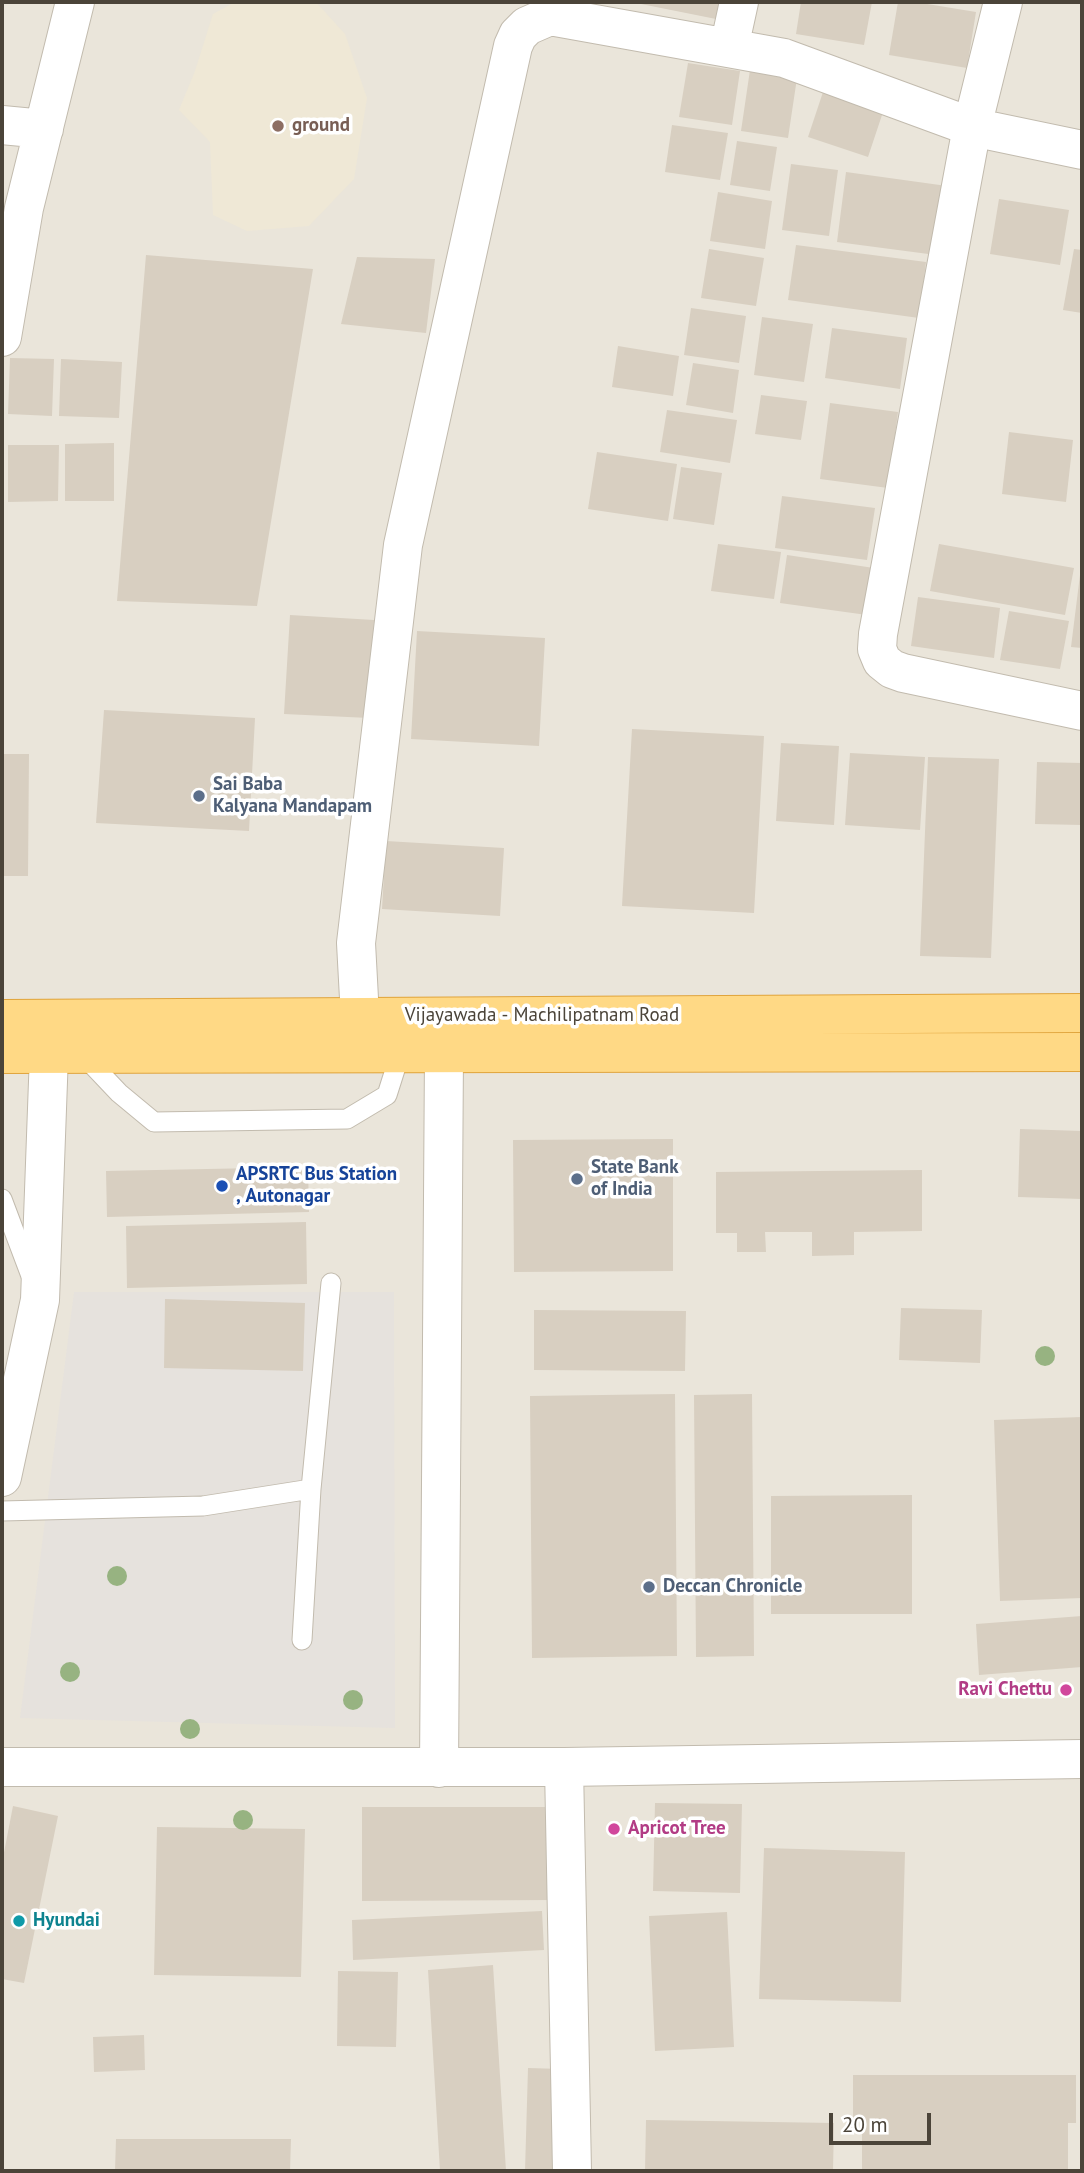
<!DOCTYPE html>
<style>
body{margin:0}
#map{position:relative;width:1084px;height:2173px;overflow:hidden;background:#f6f3ec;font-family:"PT Sans",sans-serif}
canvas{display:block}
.frame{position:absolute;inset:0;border:4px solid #4b4439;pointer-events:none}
.scale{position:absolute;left:829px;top:2113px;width:102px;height:32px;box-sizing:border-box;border:4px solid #4b4439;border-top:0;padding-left:9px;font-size:21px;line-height:24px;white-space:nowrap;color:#4b4439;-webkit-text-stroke:5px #fff;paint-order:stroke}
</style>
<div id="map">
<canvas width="1084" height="2173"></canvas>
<div class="frame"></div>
<div class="scale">20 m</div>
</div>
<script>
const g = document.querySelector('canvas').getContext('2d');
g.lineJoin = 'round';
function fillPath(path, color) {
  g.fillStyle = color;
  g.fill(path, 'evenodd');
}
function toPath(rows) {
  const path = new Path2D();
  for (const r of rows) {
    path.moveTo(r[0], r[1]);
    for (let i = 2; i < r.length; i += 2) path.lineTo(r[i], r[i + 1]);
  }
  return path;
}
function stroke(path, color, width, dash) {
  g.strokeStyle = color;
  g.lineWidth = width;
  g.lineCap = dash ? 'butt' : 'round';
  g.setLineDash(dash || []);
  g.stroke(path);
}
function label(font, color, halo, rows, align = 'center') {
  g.font = font + ' "PT Sans",sans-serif';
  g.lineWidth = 7;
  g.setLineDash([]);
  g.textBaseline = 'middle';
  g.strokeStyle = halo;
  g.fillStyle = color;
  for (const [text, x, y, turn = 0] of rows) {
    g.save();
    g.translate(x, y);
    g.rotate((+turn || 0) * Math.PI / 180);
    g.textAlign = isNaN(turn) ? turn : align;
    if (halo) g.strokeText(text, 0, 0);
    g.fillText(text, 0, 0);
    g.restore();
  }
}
const residential = toPath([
 [2,2,1082,2,1082,2171,2,2171]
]);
const industrial = toPath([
 [74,1292,394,1292,395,1728,20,1718]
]);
const education = toPath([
 [235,2,316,2,345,34,367,98,354,179,309,226,247,231,213,215,210,142,179,110,195,71,213,14]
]);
const building = toPath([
 [631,2,725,2,721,20],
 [801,2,872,2,864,45,796,34],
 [898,2,915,2,976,12,967,68,889,55],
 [688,63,740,71,732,125,679,117],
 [750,70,797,78,788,138,741,131],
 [826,83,886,103,868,157,808,137],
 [672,125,728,133,720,180,665,172],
 [737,141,777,147,770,191,730,185],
 [791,164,838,170,829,236,782,230],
 [846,172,947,186,936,255,837,242],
 [718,192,772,201,765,249,710,241],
 [999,199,1069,210,1060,265,990,254],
 [796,245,926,262,919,318,788,300],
 [709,249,764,258,756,306,701,298],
 [1074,249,1082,250,1082,313,1063,310],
 [146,255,313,269,257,606,117,601],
 [357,257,435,259,426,333,341,324],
 [691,308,746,316,739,363,684,355],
 [762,317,813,324,804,382,754,375],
 [832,328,907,338,900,389,825,378],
 [618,346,679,356,673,396,612,387],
 [10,358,54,359,52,416,8,414],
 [61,359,122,362,119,418,59,416],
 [693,363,739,370,733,413,686,405],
 [761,395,807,401,801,440,755,434],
 [830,403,898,412,888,488,820,479],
 [667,410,737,420,730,463,660,452],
 [1009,432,1073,440,1066,502,1002,494],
 [114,443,114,501,65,501,65,444],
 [8,445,59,445,58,501,8,502],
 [597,452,677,464,668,521,588,509],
 [681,467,722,473,714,525,673,519],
 [782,496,875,508,867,560,775,548],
 [718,544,781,552,774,599,711,591],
 [939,544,1074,568,1065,615,930,591],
 [787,555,874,568,867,615,780,603],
 [1080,575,1082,575,1082,648,1071,647],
 [918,597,1000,608,994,658,911,646],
 [1009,611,1069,621,1060,669,1000,660],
 [290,615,374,620,369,718,284,714],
 [417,631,545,638,539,746,411,739],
 [104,710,255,718,249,831,96,823],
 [632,729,764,736,754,913,622,906],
 [781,743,839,746,834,825,776,821],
 [850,753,925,757,920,830,845,825],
 [2,754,29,754,28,876,2,876],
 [928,757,999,759,991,958,920,956],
 [1037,762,1082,763,1082,825,1035,824],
 [386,841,504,848,500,916,382,909],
 [1020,1129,1082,1131,1082,1199,1018,1197],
 [673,1139,673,1271,514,1272,513,1140],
 [308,1167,309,1212,107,1217,106,1171],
 [922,1170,922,1231,854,1232,854,1255,812,1256,812,1232,765,1232,766,1252,737,1252,737,1233,716,1233,716,1172],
 [306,1222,307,1284,127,1288,126,1226],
 [165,1299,305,1303,303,1371,164,1368],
 [901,1308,982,1310,980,1363,899,1360],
 [534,1310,686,1311,685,1371,534,1370],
 [675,1394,677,1656,532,1658,530,1396],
 [752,1394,754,1656,696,1657,694,1395],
 [1082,1417,1082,1598,1000,1601,994,1420],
 [912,1495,912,1614,771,1614,771,1496],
 [1082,1616,1082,1667,979,1675,976,1624],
 [655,1803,742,1804,740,1893,653,1891],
 [13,1806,58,1816,24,1983,2,1979,2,1863],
 [362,1807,553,1807,553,1900,362,1901],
 [157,1827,305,1829,301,1977,154,1975],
 [764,1848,905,1852,901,2002,759,1999],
 [542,1911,544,1950,353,1960,352,1920],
 [727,1912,734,2047,655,2051,649,1916],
 [493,1965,506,2171,440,2171,428,1970],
 [338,1971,398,1972,396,2047,337,2046],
 [144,2035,145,2070,94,2072,93,2037],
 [528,2068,562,2069,559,2171,525,2171],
 [853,2075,1076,2075,1076,2123,1068,2123,1068,2171,862,2171,862,2120,853,2120],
 [646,2120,834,2123,833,2171,645,2171],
 [116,2139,291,2139,290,2171,115,2171]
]);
const service = toPath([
 [83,1055,119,1093,154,1122,347,1119,387,1095,400,1054],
 [2,1199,31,1276],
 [2,1511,203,1506,311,1489,331,1283],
 [302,1640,311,1489]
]);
const minor = toPath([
 [1003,2,972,127,878,634,877,649,882,661,892,669,903,673,1082,711],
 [729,48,739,2],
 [2,125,44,129],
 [2,337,24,208,75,2],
 [360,1017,356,943,403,545,513,46,518,35,527,26,550,16,784,58,972,127,1082,150],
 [2,1767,564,1767,1082,1759],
 [564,1767,572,2171],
 [439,1768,444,1054]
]);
const tertiary = toPath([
 [2,1477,40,1300,49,1054]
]);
const trunk = toPath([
 [2,1019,1082,1013],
 [2,1054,1082,1052]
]);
const trees = [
 [1045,1356],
 [117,1576],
 [70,1672],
 [353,1700],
 [190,1729],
 [243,1820]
];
const markers = [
 [278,126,7,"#8d6e63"],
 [199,796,7,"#5c6f8a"],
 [577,1179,7,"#5c6f8a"],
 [222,1186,7,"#1a4fb4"],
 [649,1587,7,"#5c6f8a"],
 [1066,1690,7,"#d1479c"],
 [614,1829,7,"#d1479c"],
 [19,1921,7,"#0f9aa8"]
];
const educationNames = [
 ["ground",292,126]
];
const serviceNames = [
 ["Sai Baba",213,785],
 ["Kalyana Mandapam",213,807],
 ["State Bank",591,1168],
 ["of India",591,1190],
 ["Deccan Chronicle",663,1587]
];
const streetNames = [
 ["Vijayawada - Machilipatnam Road",542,1016]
];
const transitNames = [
 ["APSRTC Bus Station",236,1175],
 [", Autonagar",236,1197]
];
const hotelNames = [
 ["Ravi Chettu",1052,1690],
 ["Apricot Tree",628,1829,"left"]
];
const cultureNames = [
 ["Hyundai",33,1921]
];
fillPath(residential, '#eae5da');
fillPath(industrial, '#e6e2dd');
fillPath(education, '#efe8d6');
fillPath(building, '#d8cfc1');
stroke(service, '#c2bbae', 21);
stroke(minor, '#c2bbae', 40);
stroke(tertiary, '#c2bbae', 40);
stroke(trunk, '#e0a43c', 40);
stroke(service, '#fff', 19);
stroke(minor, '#fff', 38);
stroke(tertiary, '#fff', 38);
stroke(trunk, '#ffd985', 38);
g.fillStyle = '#97b381';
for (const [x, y] of trees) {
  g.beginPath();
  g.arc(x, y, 10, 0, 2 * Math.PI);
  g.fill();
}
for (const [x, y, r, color] of markers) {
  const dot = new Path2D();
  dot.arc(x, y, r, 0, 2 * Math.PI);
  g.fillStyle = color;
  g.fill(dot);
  stroke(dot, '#fff', 2.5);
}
label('bold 19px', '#785e54', '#fff', educationNames, 'left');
label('bold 19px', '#4e5e75', '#fff', serviceNames, 'left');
label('19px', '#4b4439', '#fff', streetNames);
label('bold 19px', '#164399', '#fff', transitNames, 'left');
label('bold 19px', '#b23c85', '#fff', hotelNames, 'right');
label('bold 19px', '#0d838f', '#fff', cultureNames, 'left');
</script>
